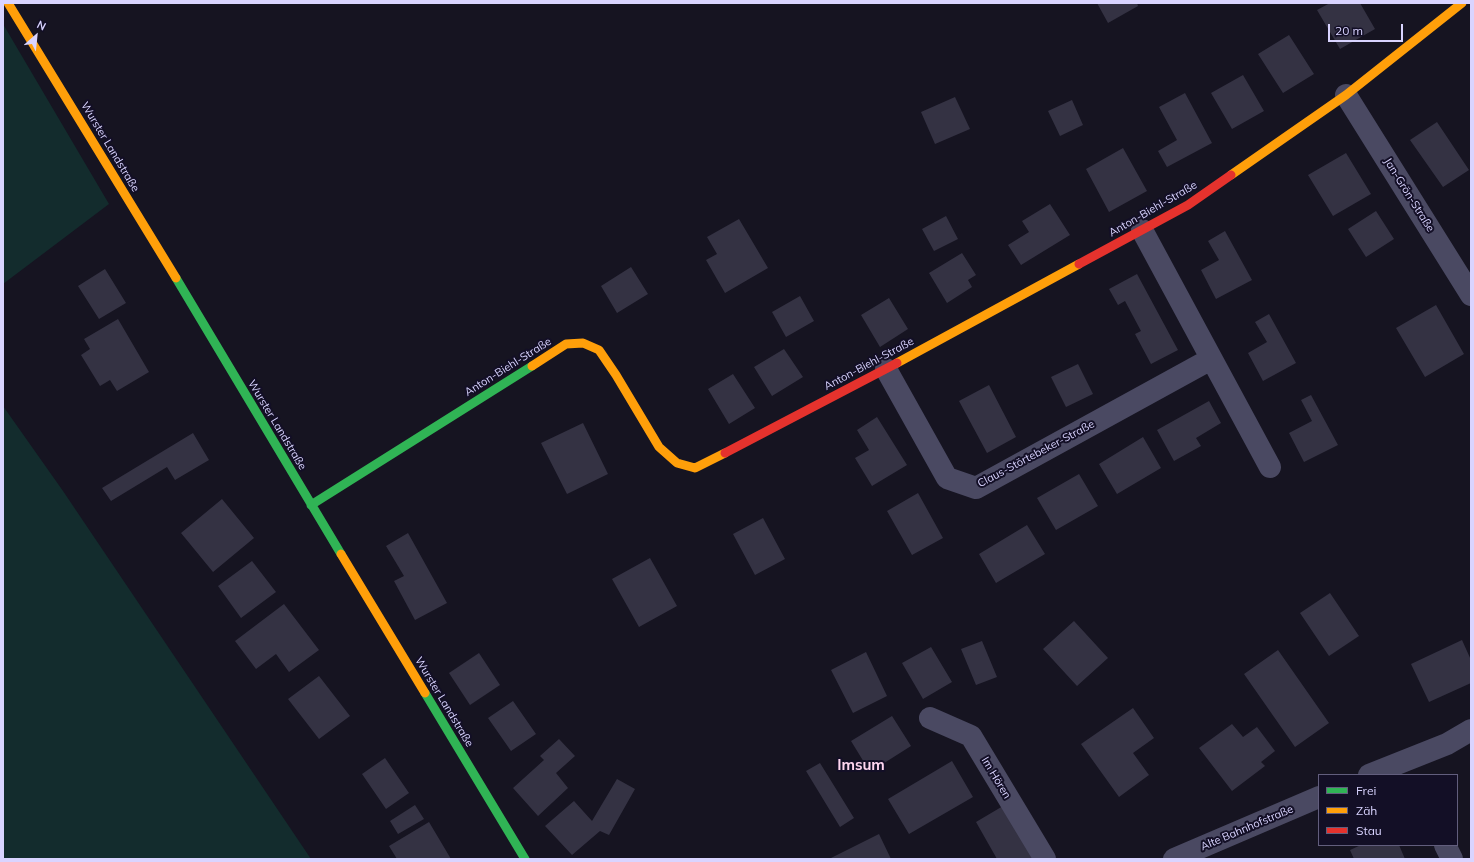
<!DOCTYPE html>
<meta charset="utf-8">
<style>
body{margin:0}
#map{position:relative;width:1474px;height:862px;overflow:hidden;background:#161421;font-family:Mulish,sans-serif}
canvas{display:block}
.frame{position:absolute;inset:0;border:4px solid #d9d4ff;pointer-events:none}
.legend{position:absolute;left:1318px;top:774px;width:140px;height:72px;box-sizing:border-box;background:#130f26;border:1px solid #625e7d;margin:0;padding:5px 7px;list-style:none;font-size:12px;color:#d9d4ff}
.legend li{display:flex;align-items:center;gap:8px;height:20px}
.legend b{width:20px;border:1px solid #625e7d}
.north{position:absolute;left:16px;top:16px;width:40px;height:40px;-webkit-text-stroke:3px #130f26;paint-order:stroke;rotate:27deg;font-size:11px;font-weight:700;line-height:16px;text-align:center;color:#d9d4ff}
.north::after{content:'';display:block;margin:auto;width:14px;height:18px;background:#d9d4ff;clip-path:polygon(50% 0,100% 100%,50% 72%,0 100%)}
.scale{position:absolute;left:1328px;top:24px;width:75px;height:18px;box-sizing:border-box;border:2px solid #d9d4ff;border-top:0;padding-left:5px;font-size:12px;line-height:14px;white-space:nowrap;color:#d9d4ff;-webkit-text-stroke:3px #130f26;paint-order:stroke}
</style>
<div id="map">
<canvas width="1474" height="862"></canvas>
<div class="frame"></div>
<ul class="legend">
<li><b style="height:5px;background:#30b455"></b>Frei</li>
<li><b style="height:5px;background:#ff9f0a"></b>Zäh</li>
<li><b style="height:5px;background:#e5322d"></b>Stau</li>
</ul>
<div class="north">N</div>
<div class="scale">20 m</div>
</div>
<script>
const g = document.querySelector('canvas').getContext('2d');
g.lineJoin = 'round';
function fillPath(path, color) {
  g.fillStyle = color;
  g.fill(path, 'evenodd');
}
function toPath(rows) {
  const path = new Path2D();
  for (const r of rows) {
    path.moveTo(r[0], r[1]);
    for (let i = 2; i < r.length; i += 2) path.lineTo(r[i], r[i + 1]);
  }
  return path;
}
function stroke(path, color, width, dash) {
  g.strokeStyle = color;
  g.lineWidth = width;
  g.lineCap = dash ? 'butt' : 'round';
  g.setLineDash(dash || []);
  g.stroke(path);
}
function label(font, color, halo, rows, align = 'center') {
  g.font = font + ' Mulish,sans-serif';
  g.lineWidth = 4;
  g.setLineDash([]);
  g.textBaseline = 'middle';
  g.strokeStyle = halo;
  g.fillStyle = color;
  for (const [text, x, y, turn = 0] of rows) {
    g.save();
    g.translate(x, y);
    g.rotate((+turn || 0) * Math.PI / 180);
    g.textAlign = isNaN(turn) ? turn : align;
    if (halo) g.strokeText(text, 0, 0);
    g.fillText(text, 0, 0);
    g.restore();
  }
}
const green = toPath([
 [3,24,109,204,3,284],
 [3,406,63,491,311,859,3,859]
]);
const building = toPath([
 [1097,3,1137,3,1138,6,1108,23],
 [1330,3,1360,3,1375,29,1340,49,1317,10],
 [1289,35,1314,74,1283,93,1258,54],
 [1243,75,1264,111,1232,129,1211,93],
 [1185,93,1212,143,1167,167,1158,151,1177,140,1159,107],
 [955,97,970,129,935,144,921,112],
 [1072,100,1083,125,1060,136,1048,111],
 [1437,122,1469,170,1443,187,1410,140],
 [1123,148,1147,191,1109,212,1086,169],
 [1346,153,1371,194,1333,216,1308,175],
 [1050,204,1070,235,1021,265,1008,245,1029,232,1022,221],
 [1376,211,1394,239,1366,257,1348,229],
 [946,216,958,239,934,251,922,229],
 [739,219,768,268,725,293,706,260,717,254,707,237],
 [1225,231,1252,280,1216,299,1201,270,1219,260,1208,241],
 [962,253,976,275,968,280,972,287,947,303,929,273],
 [631,267,648,294,617,313,601,286],
 [105,269,126,303,99,319,78,286],
 [1137,274,1178,350,1151,364,1135,334,1141,331,1125,301,1118,305,1109,289],
 [800,296,814,321,786,337,772,312],
 [889,298,908,329,880,347,861,315],
 [1436,305,1464,354,1425,377,1396,328],
 [1269,314,1296,363,1263,381,1248,353,1267,342,1255,322],
 [118,319,149,372,117,391,110,380,100,386,81,355,90,349,84,339],
 [784,349,803,377,772,396,754,367],
 [1078,364,1093,394,1066,407,1051,377],
 [733,374,755,408,729,424,708,389],
 [989,385,1016,437,987,453,959,401],
 [1311,395,1338,445,1304,462,1289,433,1312,421,1301,400],
 [1209,401,1221,423,1196,438,1201,446,1174,461,1157,430],
 [877,417,907,465,872,486,855,458,869,450,857,430],
 [583,423,608,474,567,494,541,443],
 [193,433,209,460,175,480,167,467,111,501,102,488],
 [1143,437,1161,468,1117,494,1099,464],
 [1079,474,1098,506,1056,530,1037,498],
 [918,493,943,538,912,555,887,511],
 [222,499,254,538,213,572,181,533],
 [763,518,785,559,755,575,733,534],
 [1027,525,1045,554,996,583,979,554],
 [408,533,447,603,415,620,394,581,404,576,386,546],
 [650,558,677,606,639,627,612,579],
 [252,561,276,592,241,618,218,586],
 [1330,593,1359,636,1329,656,1300,613],
 [284,604,319,650,289,672,276,654,256,669,235,641],
 [1074,621,1108,658,1077,686,1043,649],
 [1462,640,1471,660,1471,683,1429,702,1411,664],
 [982,641,997,677,976,685,961,649],
 [931,647,952,682,923,699,902,663],
 [1278,650,1329,723,1295,747,1244,674],
 [866,652,887,696,853,713,831,670],
 [479,653,500,685,470,705,449,673],
 [319,676,350,716,319,739,288,699],
 [513,701,536,734,511,751,488,718],
 [1133,708,1154,738,1133,753,1149,775,1119,797,1081,744],
 [892,716,911,746,870,772,851,741],
 [1232,724,1243,737,1257,727,1275,751,1261,762,1265,766,1232,791,1199,748],
 [559,739,575,756,556,773,568,788,538,816,513,788,544,760,540,756],
 [385,758,409,793,386,809,362,774],
 [952,761,973,797,909,834,888,799],
 [820,763,854,818,840,827,806,771],
 [617,779,635,789,609,835,600,831,572,855,545,826,574,801,592,821],
 [415,805,424,819,398,834,390,821],
 [1003,806,1033,859,997,859,976,822],
 [429,822,451,859,397,859,389,846],
 [879,834,891,859,829,859],
 [1361,845,1399,845,1405,859,1354,859,1350,850]
]);
const street = toPath([
 [1346,95,1471,295],
 [1142,230,1270,467],
 [886,369,947,478,976,488,1211,359],
 [930,718,971,736,1045,859],
 [1369,775,1447,744,1471,730],
 [1445,845,1452,859],
 [1174,859,1319,797]
]);
const fast = toPath([
 [176,278,341,554],
 [311,505,532,366],
 [425,693,525,859]
]);
const slow = toPath([
 [8,3,176,278],
 [1231,175,1346,95,1462,3],
 [897,363,1079,264],
 [532,366,566,344,583,343,599,350,616,375,659,447,677,463,695,468,725,453],
 [341,554,425,693]
]);
const jam = toPath([
 [1079,264,1188,205,1231,175],
 [725,453,897,363]
]);
const streetNames = [
 ["Wurster Landstraße",110,147,59],
 ["Jan-Grön-Straße",1409,195,58],
 ["Anton-Biehl-Straße",1153,209,-30],
 ["Anton-Biehl-Straße",869,364,-28],
 ["Anton-Biehl-Straße",508,367,-32],
 ["Wurster Landstraße",277,425,59],
 ["Claus-Störtebeker-Straße",1036,454,-28],
 ["Wurster Landstraße",444,702,59],
 ["Im Hören",996,778,59],
 ["Alte Bahnhofstraße",1247,828,-23]
];
const districtNames = [
 ["Imsum",861,765]
];
fillPath(green, '#132c2d');
fillPath(building, '#343243');
stroke(street, '#4a4962', 22);
stroke(fast, '#30b455', 9);
stroke(slow, '#ff9f0a', 9);
stroke(jam, '#e5322d', 9);
label('11px', '#d9d4ff', '#130f26', streetNames);
label('bold 15px', '#ffd6f0', '#130f26', districtNames);
</script>
